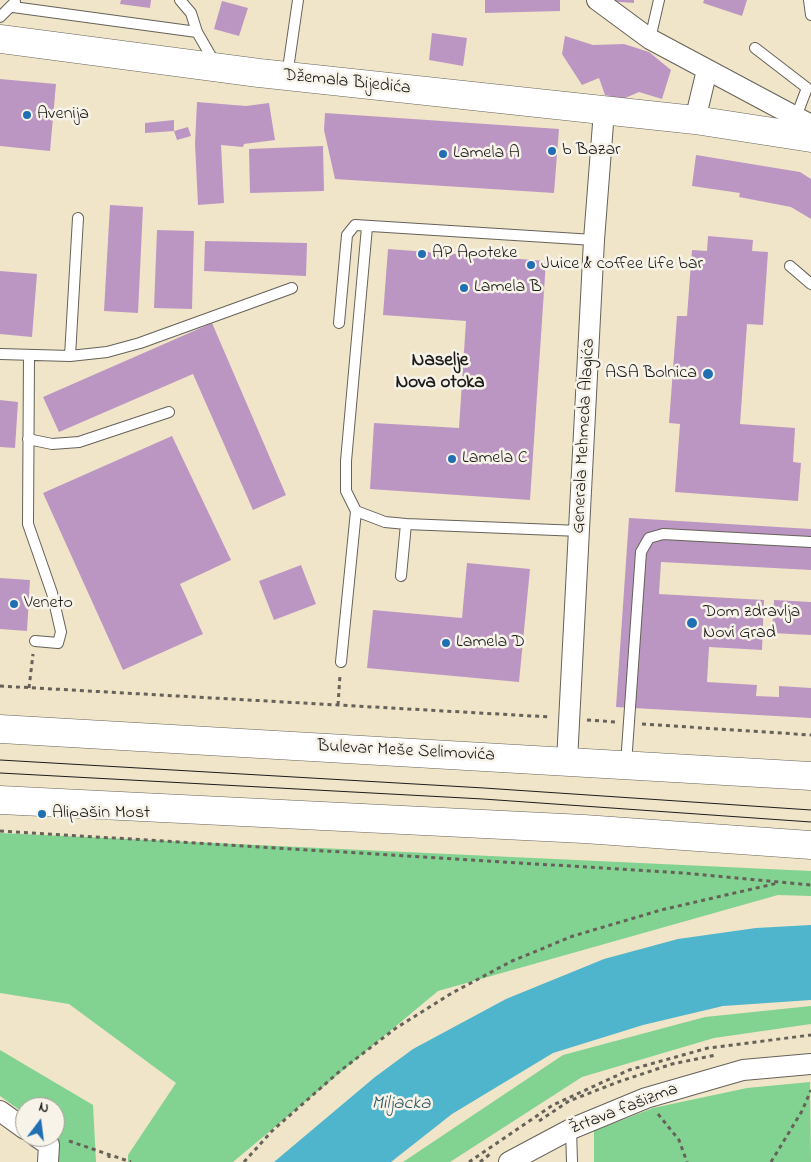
<!DOCTYPE html>
<meta charset="utf-8">
<style>
body{margin:0}
#map{position:relative;width:811px;height:1162px;overflow:hidden;background:#f0e5c9;font-family:"Indie Flower",sans-serif}
canvas{display:block}
.north{position:absolute;left:15px;top:1097px;width:50px;height:50px;box-sizing:border-box;background:#f7f3e8;border:1px solid #9f9d96;border-radius:50%;rotate:15deg;font-size:14px;font-weight:700;line-height:20px;text-align:center;color:#1c1c1c}
.north::after{content:'';display:block;margin:auto;width:18px;height:22px;background:#1f6fb2;clip-path:polygon(50% 0,100% 100%,50% 72%,0 100%)}
</style>
<div id="map">
<canvas width="811" height="1162"></canvas>
<div class="north">N</div>
</div>
<script>
const g = document.querySelector('canvas').getContext('2d');
g.lineJoin = 'round';
function fillPath(path, color) {
  g.fillStyle = color;
  g.fill(path, 'evenodd');
}
function toPath(rows) {
  const path = new Path2D();
  for (const r of rows) {
    path.moveTo(r[0], r[1]);
    for (let i = 2; i < r.length; i += 2) path.lineTo(r[i], r[i + 1]);
  }
  return path;
}
function stroke(path, color, width, dash) {
  g.strokeStyle = color;
  g.lineWidth = width;
  g.lineCap = dash ? 'butt' : 'round';
  g.setLineDash(dash || []);
  g.stroke(path);
}
function label(font, color, halo, rows, align = 'center') {
  g.font = font + ' "Indie Flower",sans-serif';
  g.lineWidth = 5;
  g.setLineDash([]);
  g.textBaseline = 'middle';
  g.strokeStyle = halo;
  g.fillStyle = color;
  for (const [text, x, y, turn = 0] of rows) {
    g.save();
    g.translate(x, y);
    g.rotate((+turn || 0) * Math.PI / 180);
    g.textAlign = isNaN(turn) ? turn : align;
    if (halo) g.strokeText(text, 0, 0);
    g.fillText(text, 0, 0);
    g.restore();
  }
}
const green = toPath([
 [0,833,811,871,811,896,778,895,438,991,233,1162,128,1162,128,1155,176,1083,69,1004,0,993],
 [811,1006,811,1024,714,1038,582,1077,450,1162,403,1162,563,1055,705,1017],
 [0,1050,93,1105,96,1162,58,1162,54,1137,55,1107,25,1107,25,1114,0,1096],
 [810,1082,811,1162,594,1162,594,1131,653,1108,747,1088]
]);
const water = toPath([
 [811,925,811,1000,723,1006,643,1025,553,1053,452,1114,391,1162,274,1162,375,1077,413,1049,506,999,604,959,678,939,756,928]
]);
const building = toPath([
 [121,0,151,0,150,8,120,4],
 [485,0,560,0,560,11,485,13],
 [609,0,634,0,634,3,608,1],
 [704,0,747,0,742,16,703,3],
 [222,1,248,8,239,36,214,29],
 [432,33,467,38,463,66,429,60],
 [565,36,593,45,624,44,649,52,671,70,662,99,639,92,623,99,605,95,599,78,582,85,562,54],
 [0,79,56,84,50,151,0,146],
 [197,102,246,106,269,103,275,140,244,144,243,147,221,145,224,203,198,205,195,144],
 [325,113,559,129,554,193,335,179,324,130],
 [174,120,174,131,145,133,145,123],
 [188,127,191,136,177,140,174,131],
 [323,146,324,191,250,193,249,149],
 [696,155,800,172,811,179,811,219,791,207,739,197,740,193,692,186],
 [110,205,143,207,138,313,104,311],
 [157,230,194,231,192,309,154,308],
 [708,236,753,240,752,251,768,252,763,325,747,324,740,424,795,428,793,462,801,463,798,501,675,492,680,424,669,423,677,316,687,316,692,250,707,251],
 [205,241,307,243,306,276,204,271],
 [388,249,546,261,530,500,370,489,374,423,459,428,466,321,383,315],
 [0,271,37,274,32,337,0,334],
 [212,323,286,495,253,510,193,374,59,432,43,397],
 [0,400,18,402,15,448,0,447],
 [172,436,231,560,180,584,203,634,123,670,43,493],
 [629,518,811,529,811,570,661,562,659,594,764,600,762,650,709,647,707,682,757,685,756,696,779,697,779,686,811,688,811,718,616,707],
 [467,563,530,569,519,682,367,668,373,610,462,618],
 [301,565,316,604,274,620,259,581],
 [0,578,30,580,27,631,0,629],
 [774,600,811,602,811,635,772,633]
]);
const path = toPath([
 [0,686,551,717],
 [29,688,33,654],
 [338,705,340,675],
 [587,720,616,722],
 [642,724,811,735],
 [0,831,683,873,811,885],
 [658,1114,679,1140,687,1162],
 [539,1121,569,1101,618,1082,672,1064,716,1055],
 [69,1141,131,1162],
 [109,1154,109,1162],
 [244,1162,272,1131,340,1071,396,1028,452,993,512,961,573,936,661,910,778,883],
 [469,1162,553,1105,629,1070,708,1048,811,1035],
 [480,1162,490,1154],
 [771,1162,802,1111,811,1090]
]);
const lane = toPath([
 [180,0,191,13,197,32,216,65],
 [809,0,811,15],
 [13,7,197,32],
 [0,17,15,2],
 [650,39,659,0],
 [755,48,807,88,796,117],
 [287,76,298,0],
 [367,227,346,461,346,491,356,511,385,522,406,524,580,531],
 [790,266,811,284],
 [339,323,347,235,355,225,594,240],
 [0,354,70,356,107,352,140,343,292,288],
 [29,355,28,524,52,593,61,632,58,643,35,641],
 [70,356,78,218],
 [28,439,52,444,79,442,169,412],
 [401,576,406,524],
 [341,662,356,511],
 [626,764,641,552,649,538,663,534,811,542],
 [571,1129,572,1162]
]);
const street = toPath([
 [597,0,650,39,811,125],
 [695,120,707,70],
 [567,761,594,240,604,111],
 [0,1111,25,1129],
 [37,1137,49,1145,48,1162],
 [509,1162,571,1129,646,1098,743,1070,811,1064]
]);
const secondary = toPath([
 [0,39,259,73,695,120,811,138],
 [0,729,811,776],
 [0,800,584,829,811,845]
]);
const tram = toPath([
 [0,760,484,788,811,810],
 [0,773,483,799,811,822]
]);
const markers = [
 [27,115,5,"#1f6fb2"],
 [552,151,5,"#1f6fb2"],
 [443,154,5,"#1f6fb2"],
 [422,254,5,"#1f6fb2"],
 [531,265,5,"#1f6fb2"],
 [464,288,5,"#1f6fb2"],
 [708,374,6,"#1f6fb2"],
 [452,459,5,"#1f6fb2"],
 [14,604,5,"#1f6fb2"],
 [692,623,6,"#1f6fb2"],
 [446,643,5,"#1f6fb2"],
 [42,814,5,"#1f6fb2"]
];
const streetNames = [
 ["Džemala Bijedića",347,83,6],
 ["Generala Mehmeda Alagića",585,436,-87],
 ["Bulevar Meše Selimovića",406,752,3],
 ["Žrtava fašizma",624,1110,-21]
];
const poiNames = [
 ["Avenija",37,115],
 ["b Bazar",562,151],
 ["Lamela A",453,154],
 ["AP Apoteke",432,254],
 ["Juice & coffee Life bar",541,265],
 ["Lamela B",474,288],
 ["ASA Bolnica",697,374,"right"],
 ["Lamela C",462,459],
 ["Veneto",24,604],
 ["Dom zdravlja",703,613],
 ["Novi Grad",703,634],
 ["Lamela D",456,643],
 ["Alipašin Most",52,814]
];
const neighbourhoodNames = [
 ["Naselje",440,362],
 ["Nova otoka",440,384]
];
const waterNames = [
 ["Miljacka",401,1105]
];
fillPath(green, '#82d292');
fillPath(water, '#4eb5cc');
fillPath(building, '#bc96c3');
stroke(lane, '#666259', 12);
stroke(street, '#666259', 22);
stroke(secondary, '#666259', 29);
stroke(path, '#666259', 3, [4, 4]);
stroke(lane, '#fff', 10);
stroke(street, '#fff', 20);
stroke(secondary, '#fff', 28);
stroke(tram, '#1c1c1c', 1);
for (const [x, y, r, color] of markers) {
  const dot = new Path2D();
  dot.arc(x, y, r, 0, 2 * Math.PI);
  g.fillStyle = color;
  g.fill(dot);
  stroke(dot, '#f7f3e8', 2);
}
label('18px', '#1c1c1c', '#f7f3e8', streetNames);
label('18px', '#1c1c1c', '#f7f3e8', poiNames, 'left');
label('bold 19px', '#1c1c1c', '#f7f3e8', neighbourhoodNames);
label('italic 19px', '#305962', '#f7f3e8', waterNames);
</script>
